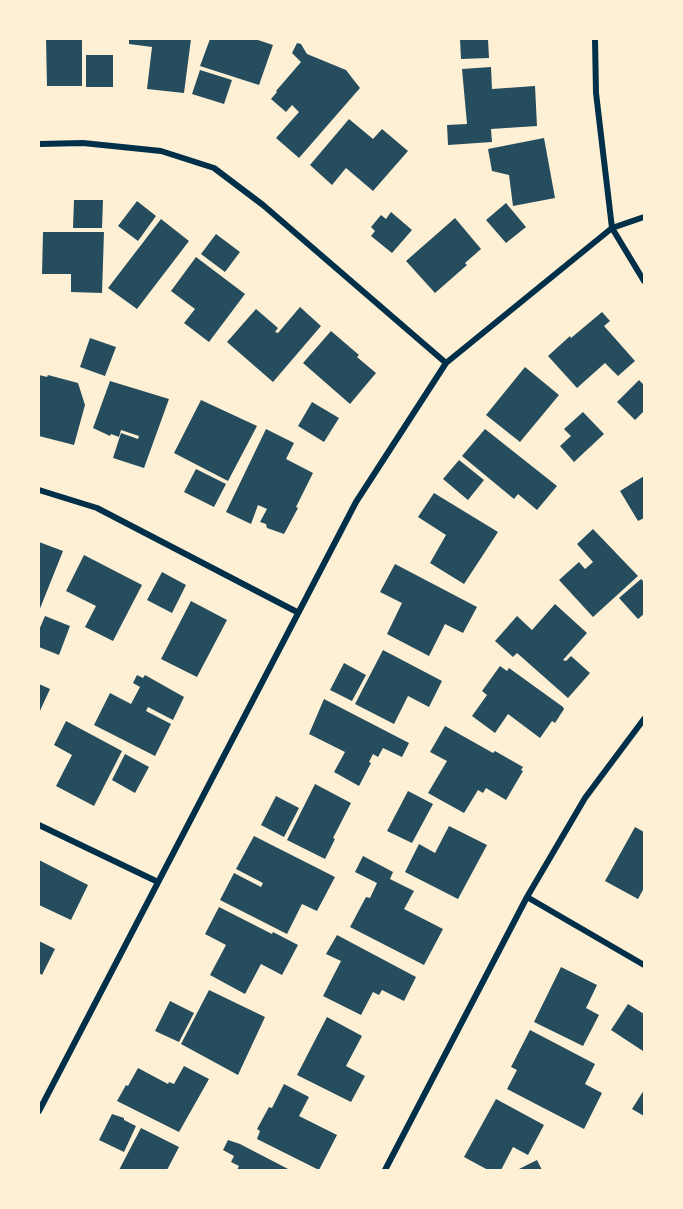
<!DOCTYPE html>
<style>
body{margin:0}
#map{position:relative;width:683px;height:1209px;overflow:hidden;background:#fdf0d5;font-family:"Noto Sans",sans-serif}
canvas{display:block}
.frame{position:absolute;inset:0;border:40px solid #fdf0d5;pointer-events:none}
</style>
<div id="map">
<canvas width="683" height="1209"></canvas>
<div class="frame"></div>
</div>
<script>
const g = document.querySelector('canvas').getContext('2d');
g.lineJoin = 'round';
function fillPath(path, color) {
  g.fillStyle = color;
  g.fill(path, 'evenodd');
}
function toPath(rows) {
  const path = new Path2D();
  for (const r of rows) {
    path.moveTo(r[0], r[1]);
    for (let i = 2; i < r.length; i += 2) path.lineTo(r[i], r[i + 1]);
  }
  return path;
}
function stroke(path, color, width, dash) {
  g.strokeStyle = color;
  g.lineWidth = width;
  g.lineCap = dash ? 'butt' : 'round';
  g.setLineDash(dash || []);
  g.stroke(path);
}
const building = toPath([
 [46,39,82,39,82,86,47,86],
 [129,39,191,39,184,93,147,89,152,47,129,44],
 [210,39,255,39,273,45,259,85,200,66],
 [460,39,488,39,489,58,461,59],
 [297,43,301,44,307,54,346,70,360,88,299,158,276,138,299,112,292,105,286,112,271,99,277,92,276,91,301,62,292,53],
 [86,55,113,55,113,87,86,87],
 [491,67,492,89,535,86,537,126,491,129,492,142,448,145,447,125,467,124,462,69],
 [200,70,232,80,224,104,192,94],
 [349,119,373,139,382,129,408,151,373,191,346,168,332,185,310,165],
 [544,138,555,198,513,206,509,175,492,171,488,149],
 [74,200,103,200,102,228,73,228],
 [137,201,156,216,138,241,118,226],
 [506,203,526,227,506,243,486,220],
 [391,212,412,230,392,253,371,236,375,231,371,227,381,215,386,219],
 [455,218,481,249,465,263,467,265,435,293,406,261],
 [161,219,189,241,137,309,108,288],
 [43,232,104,232,102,293,71,292,71,274,42,274],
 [216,234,240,252,225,272,201,254],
 [196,257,245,294,209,342,184,323,195,309,171,291],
 [300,307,321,326,273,382,227,342,256,309,278,328,275,332,278,333],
 [602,312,610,321,604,326,635,361,618,376,605,363,577,388,548,356,570,336,571,338],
 [331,331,359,355,357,357,376,373,350,404,303,363],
 [90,338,116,347,105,376,80,367],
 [525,367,559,395,520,442,486,415],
 [39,375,47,377,48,375,78,383,85,405,74,445,39,436],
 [639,380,644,385,644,411,635,420,617,402],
 [110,381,169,399,144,468,113,458,121,433,138,439,139,436,121,430,119,437,111,434,110,436,93,428],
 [201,400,257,426,228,481,174,453],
 [312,402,339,418,324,442,298,426],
 [583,412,604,434,574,462,560,446,571,436,564,429],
 [266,429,294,443,286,459,313,473,296,507,298,508,284,534,267,528,266,524,260,522,267,509,258,505,251,524,226,512],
 [485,429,557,486,537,510,518,494,514,499,462,456],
 [459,460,484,480,468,500,443,479],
 [196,469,226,484,214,507,184,492],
 [644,476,644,518,638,521,620,491],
 [434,493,498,532,464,584,430,563,446,535,418,517],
 [593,529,638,576,593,617,559,580,579,562,585,569,593,562,577,544],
 [39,542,63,551,39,611],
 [84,555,142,585,113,641,85,627,96,606,66,591],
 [395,564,477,607,463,633,445,624,429,656,387,634,402,603,380,592],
 [162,572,186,585,172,613,147,600],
 [641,579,644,582,644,614,638,619,619,598],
 [191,601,227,620,197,677,161,659],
 [555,604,587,633,563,660,566,661,571,656,590,673,568,698,517,653,513,657,495,641,517,616,532,630],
 [45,616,70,626,59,655,39,647,39,630],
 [383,650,442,681,429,707,408,696,394,724,355,704],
 [344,663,366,675,352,701,330,690],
 [500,666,507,671,509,668,563,707,564,709,555,723,552,721,540,738,508,714,495,733,472,716,487,695,482,691],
 [137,675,143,678,145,675,184,697,173,720,148,707,146,711,171,724,155,756,94,725,110,693,131,704,140,687,133,683],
 [39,684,50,689,39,713],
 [324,699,409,743,402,757,383,748,378,757,373,754,369,762,371,763,359,786,334,772,345,752,309,734],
 [66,721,122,751,94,806,56,786,72,755,54,745],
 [445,726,493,753,495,751,523,767,521,770,523,771,506,800,486,788,483,793,478,790,464,813,428,793,447,761,430,752],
 [125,754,149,767,135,793,112,780],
 [315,784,351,803,333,838,335,839,325,859,287,840],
 [408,791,433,804,412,843,387,831],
 [276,796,299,808,284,837,261,825],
 [449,826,487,845,458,899,405,872,419,844,435,853],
 [635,827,644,832,644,888,638,899,605,881],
 [254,836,335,877,317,911,302,904,287,934,220,900,234,873,261,887,263,883,236,869],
 [363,856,393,872,390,879,414,891,404,909,443,929,424,965,350,927,366,897,370,898,377,883,355,872],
 [39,860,88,885,71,920,39,905],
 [219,907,272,934,273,932,298,945,282,975,261,964,245,994,210,975,226,945,205,934],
 [337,935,416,977,404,1001,382,990,379,995,373,992,361,1015,323,996,341,961,326,954],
 [39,941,55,949,42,975,39,973],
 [561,967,597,985,586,1008,599,1015,583,1046,534,1022],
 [209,990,265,1017,238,1075,181,1044],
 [170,1001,194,1013,179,1042,155,1031],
 [628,1004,644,1014,643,1051,611,1030],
 [327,1017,362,1036,346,1066,365,1076,351,1102,297,1075],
 [530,1030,595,1064,585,1084,602,1093,584,1129,507,1089,517,1070,511,1067],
 [184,1066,209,1079,179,1132,117,1101,126,1085,128,1086,138,1068,168,1084,169,1082,174,1084],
 [284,1084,309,1097,299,1116,337,1135,319,1170,257,1139,260,1131,257,1129,269,1107,272,1108],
 [644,1090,644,1116,632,1109],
 [496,1099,544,1125,528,1155,513,1147,501,1170,488,1170,464,1157],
 [112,1114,124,1118,124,1120,136,1126,124,1152,99,1140],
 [141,1128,179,1147,167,1170,119,1170],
 [228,1140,240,1144,290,1170,237,1170,239,1166,231,1162,234,1156,223,1150],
 [537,1160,542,1170,517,1170]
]);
const minor = toPath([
 [595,39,596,93,612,228,644,281],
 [39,144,83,143,161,151,214,168,263,205,446,363],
 [39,490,97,508,297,612],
 [39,825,158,882],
 [527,897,644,965],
 [39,1111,356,502,446,363,612,228,644,217],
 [385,1170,527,897,585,798,644,719]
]);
fillPath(building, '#264d5e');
stroke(minor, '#003049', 6);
</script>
